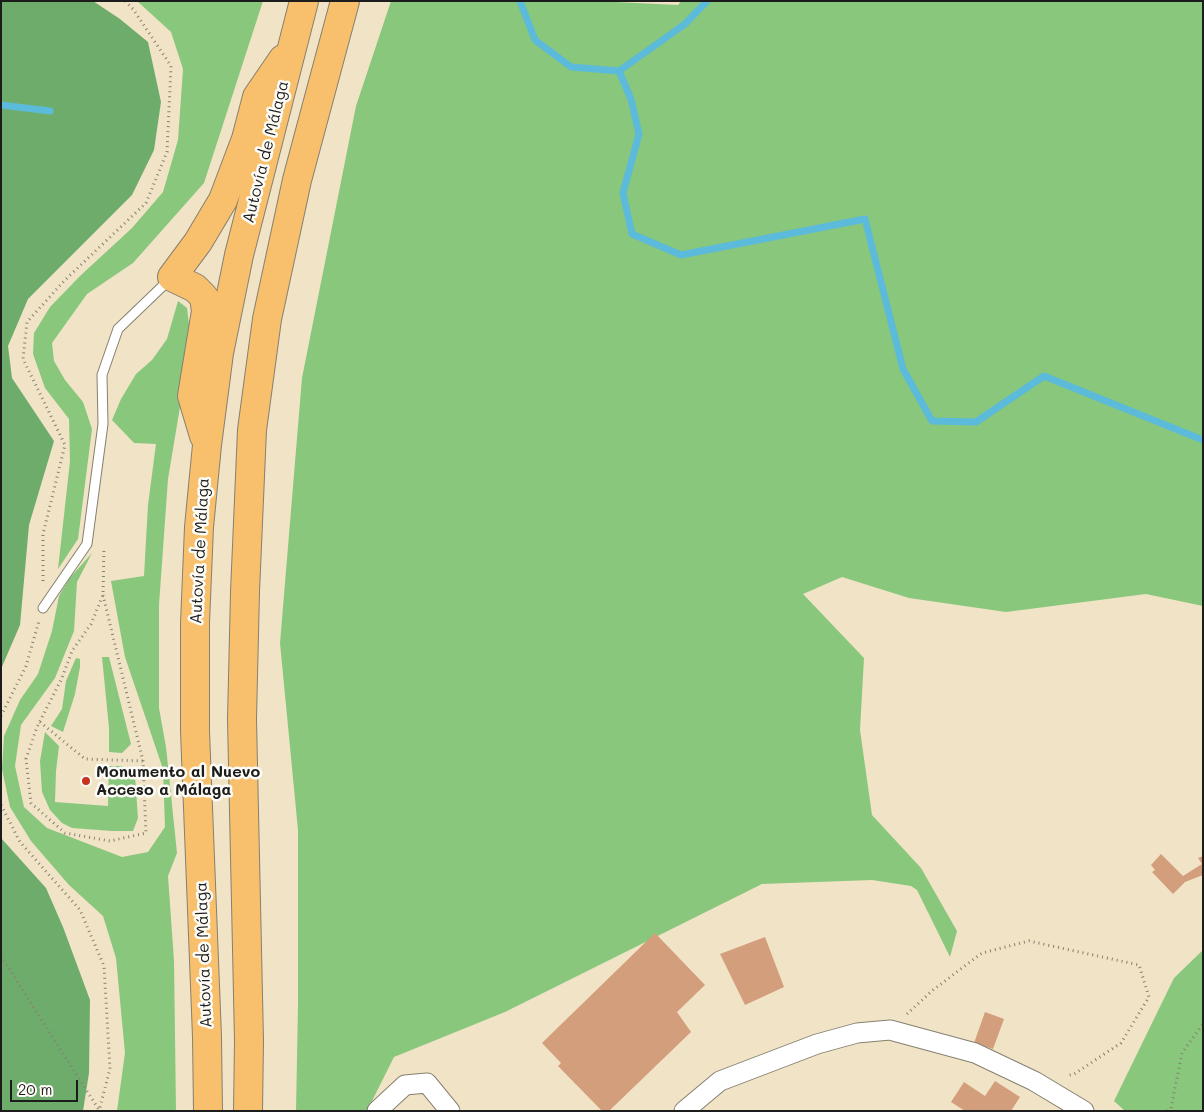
<!DOCTYPE html>
<meta charset="utf-8">
<style>
body{margin:0}
#map{position:relative;width:1204px;height:1112px;overflow:hidden;background:#f1e3c6;font-family:Mali,sans-serif}
canvas{display:block}
.frame{position:absolute;inset:0;border:2px solid #1c1c1c;pointer-events:none}
.scale{position:absolute;left:10px;top:1080px;width:68px;height:22px;box-sizing:border-box;border:2px solid #1c1c1c;border-top:0;padding-left:6px;font-size:15px;line-height:18px;white-space:nowrap;color:#1c1c1c;-webkit-text-stroke:4px #fdfcf7;paint-order:stroke}
</style>
<div id="map">
<canvas width="1204" height="1112"></canvas>
<div class="frame"></div>
<div class="scale">20 m</div>
</div>
<script>
const g = document.querySelector('canvas').getContext('2d');
g.lineJoin = 'round';
function fillPath(path, color) {
  g.fillStyle = color;
  g.fill(path, 'evenodd');
}
function toPath(rows) {
  const path = new Path2D();
  for (const r of rows) {
    path.moveTo(r[0], r[1]);
    for (let i = 2; i < r.length; i += 2) path.lineTo(r[i], r[i + 1]);
  }
  return path;
}
function stroke(path, color, width, dash) {
  g.strokeStyle = color;
  g.lineWidth = width;
  g.lineCap = dash ? 'butt' : 'round';
  g.setLineDash(dash || []);
  g.stroke(path);
}
function label(font, color, halo, rows, align = 'center') {
  g.font = font + ' Mali,sans-serif';
  g.lineWidth = 5;
  g.setLineDash([]);
  g.textBaseline = 'middle';
  g.strokeStyle = halo;
  g.fillStyle = color;
  for (const [text, x, y, turn = 0] of rows) {
    g.save();
    g.translate(x, y);
    g.rotate((+turn || 0) * Math.PI / 180);
    g.textAlign = isNaN(turn) ? turn : align;
    if (halo) g.strokeText(text, 0, 0);
    g.fillText(text, 0, 0);
    g.restore();
  }
}
const green = toPath([
 [137,1,263,1,204,183,133,263,87,294,52,343,54,361,65,380,83,402,92,429,78,539,58,569,70,461,69,419,45,388,33,354,34,333,50,307,80,276,132,228,163,192,178,140,183,69,171,32],
 [391,1,594,1,678,5,681,1,1203,1,1203,606,1146,594,1006,612,909,598,842,577,803,594,864,658,860,730,872,815,921,868,957,931,950,957,917,890,911,886,872,880,762,884,505,1012,394,1057,367,1111,296,1111,298,1006,298,830,280,643,302,378,356,106],
 [178,301,187,308,191,341,168,479,159,605,159,708,166,747,177,853,168,876,174,961,176,1111,117,1111,125,1053,116,958,103,916,69,885,31,841,10,807,2,769,4,736,20,700,38,674,52,631,59,596,69,579,92,553,77,582,74,631,55,678,21,725,15,766,24,807,47,828,122,857,148,852,165,827,163,769,125,657,111,581,144,576,148,505,156,444,134,443,112,420,121,399,136,374,152,360,167,339],
 [102,657,109,657,131,744,122,753,109,752,109,728],
 [76,658,80,659,80,667,75,694,63,732,51,726,62,709,66,681],
 [45,732,59,746,56,771,55,802,108,806,109,766,122,766,135,776,138,818,133,831,112,831,72,828,62,823,50,810,42,792,40,761],
 [1203,950,1203,1111,1125,1111,1114,1101,1174,978]
]);
const forest = toPath([
 [1,1,93,1,120,19,148,42,161,102,154,150,132,195,28,299,8,346,12,378,54,441,29,525,20,625,1,669],
 [1,838,46,888,63,927,90,1000,89,1073,83,1111,1,1111]
]);
const stream = toPath([
 [520,1,535,40,571,67,619,71,631,99,639,134,623,193,632,234,681,255,865,219,903,369,932,421,976,422,1044,376,1203,440],
 [619,71,685,24,707,1],
 [1,105,50,111]
]);
const building = toPath([
 [1161,854,1183,876,1202,864,1198,858,1203,856,1203,875,1185,882,1173,894,1152,872,1155,870,1151,865],
 [655,933,705,985,677,1012,691,1032,609,1111,602,1111,558,1066,561,1063,542,1043],
 [765,937,784,987,745,1005,720,954],
 [985,1012,1004,1019,993,1049,974,1043],
 [995,1081,1020,1097,1011,1111,965,1111,951,1102,964,1082,985,1096]
]);
const path = toPath([
 [43,581,43,534,65,445,23,359,27,322,65,280,146,203,167,152,171,66,133,9,125,1],
 [103,595,143,761,146,833,110,841,65,833,31,803,26,759,37,727,62,678,72,651,91,624,103,595,104,547],
 [1,716,26,666,39,621],
 [40,722,85,759,143,761],
 [1,805,20,842,80,910,104,966,110,1069,99,1111],
 [1,956,99,1110],
 [907,1014,933,990,982,953,1029,941,1139,965,1149,997,1121,1043,1074,1074,1066,1076],
 [1167,1111,1171,1108,1182,1053,1203,1024]
]);
const lane = toPath([
 [43,608,87,544,103,424,102,375,118,329,170,279]
]);
const street = toPath([
 [377,1111,405,1085,427,1083,450,1111],
 [684,1111,720,1081,817,1044,857,1033,890,1030,975,1053,1034,1081,1084,1111]
]);
const highway = toPath([
 [204,436,192,396,206,311,204,297,195,288,172,277,198,242,223,200,246,139,257,97,283,59],
 [208,1111,207,1037,195,731,195,623,199,527,207,445,219,353,239,255,304,1],
 [248,1111,249,1041,242,719,245,592,252,430,267,319,297,180,345,1]
]);
const markers = [
 [86,781,5,"#c8321e"]
];
const streetNames = [
 ["Autovía de Málaga",266,152,-76],
 ["Autovía de Málaga",200,551,-87],
 ["Autovía de Málaga",204,955,-92]
];
const poiNames = [
 ["Monumento al Nuevo",96,772],
 ["Acceso a Málaga",96,790]
];
fillPath(green, '#89c77d');
fillPath(forest, '#6eac6c');
stroke(stream, '#5cbada', 7);
fillPath(building, '#d39e7c');
stroke(lane, '#868071', 11);
stroke(street, '#868071', 21);
stroke(highway, '#868071', 30);
stroke(path, '#868071', 3, [1, 4]);
stroke(lane, '#fff', 9);
stroke(street, '#fff', 19);
stroke(highway, '#f8bf6c', 28);
for (const [x, y, r, color] of markers) {
  const dot = new Path2D();
  dot.arc(x, y, r, 0, 2 * Math.PI);
  g.fillStyle = color;
  g.fill(dot);
  stroke(dot, '#fdfcf7', 2);
}
label('16px', '#1c1c1c', '#fdfcf7', streetNames);
label('bold 16px', '#1c1c1c', '#fdfcf7', poiNames, 'left');
</script>
